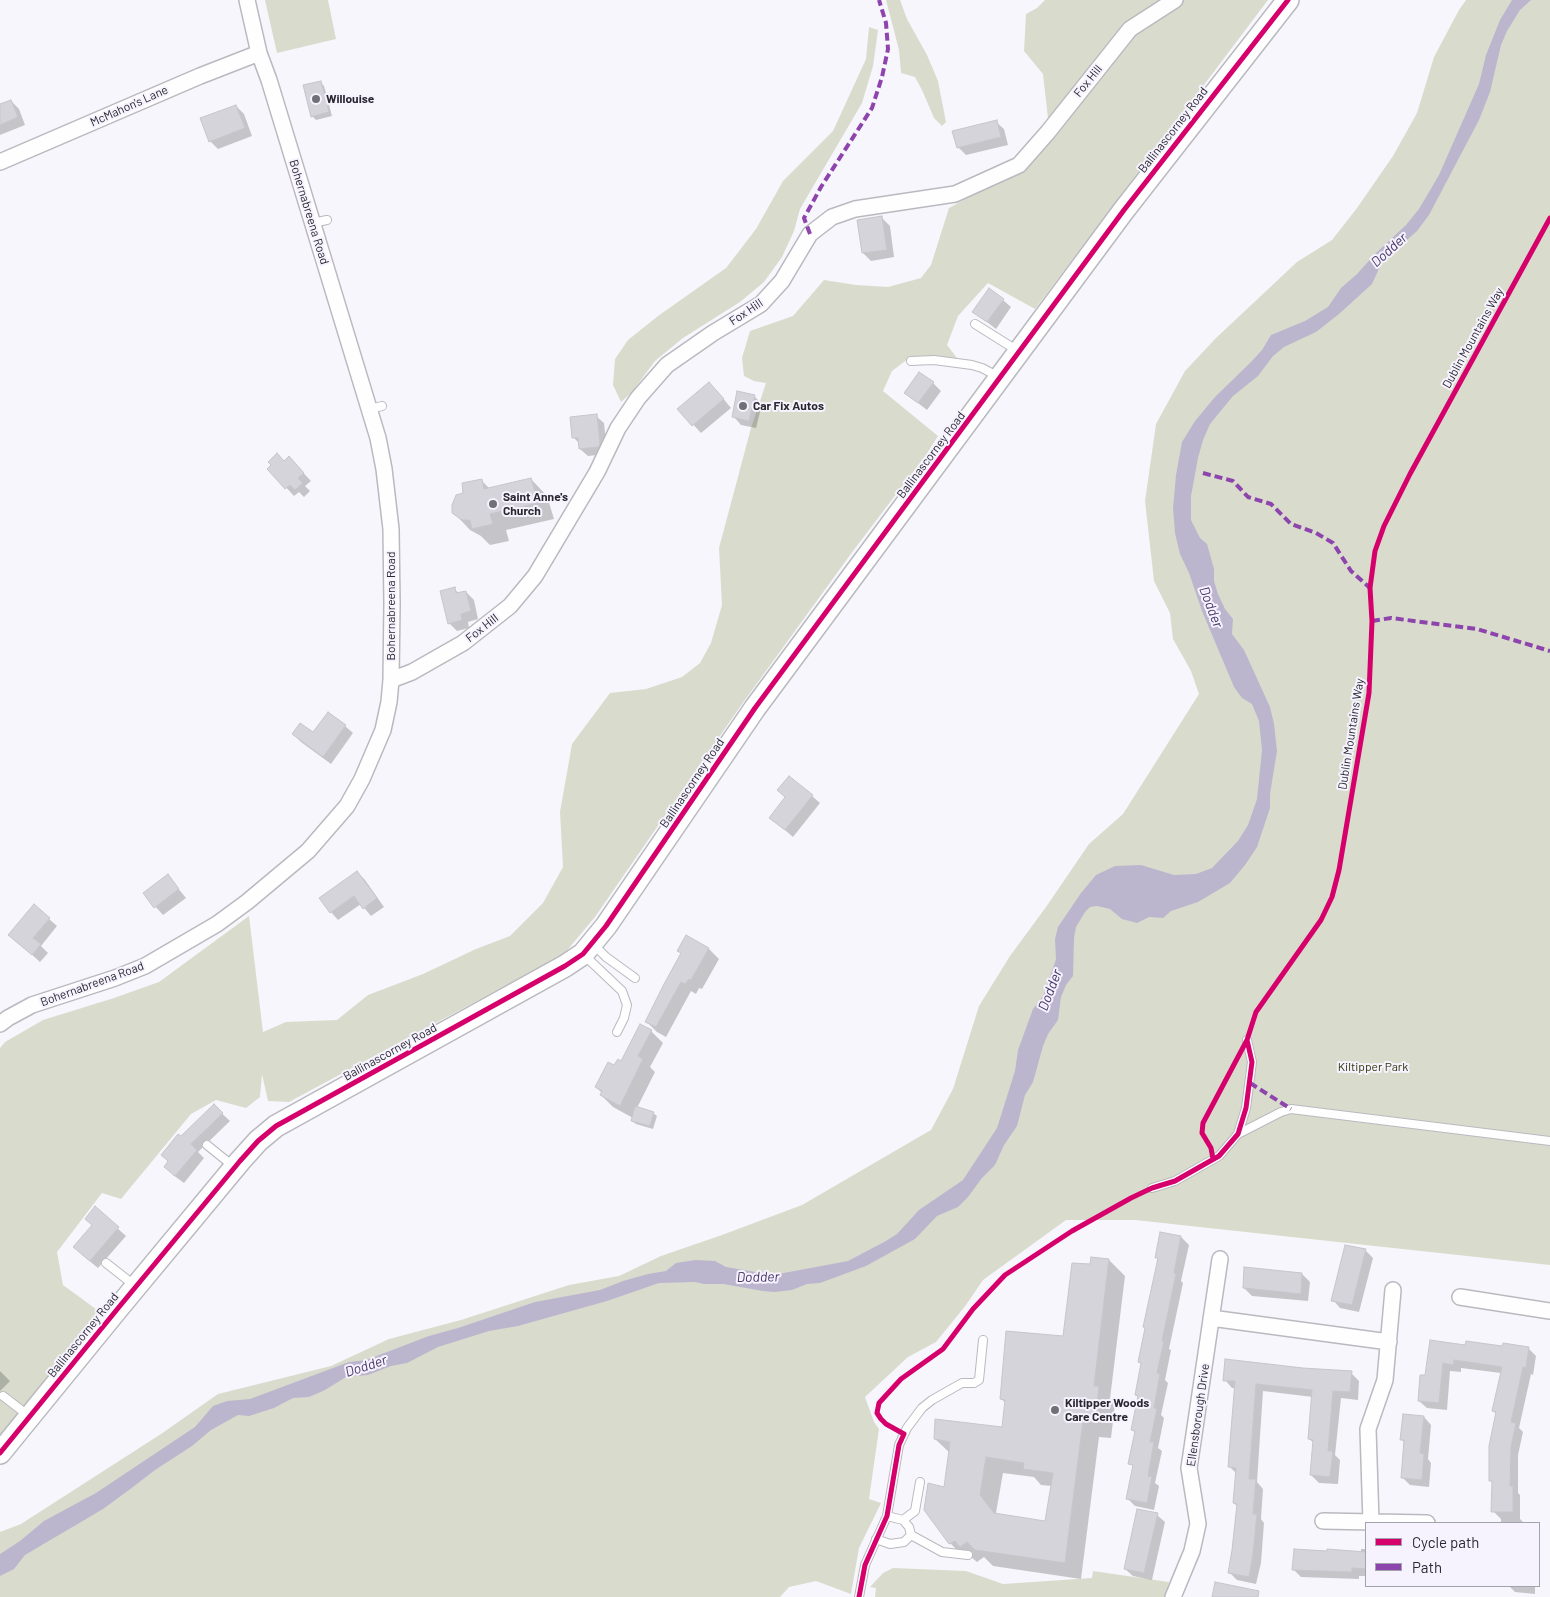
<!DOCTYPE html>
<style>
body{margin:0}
#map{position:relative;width:1550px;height:1597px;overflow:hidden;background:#f7f6fc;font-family:Barlow,sans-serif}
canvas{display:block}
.legend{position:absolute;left:1365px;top:1522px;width:175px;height:65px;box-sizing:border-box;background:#f6f3ff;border:1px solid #a4a2ac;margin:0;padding:6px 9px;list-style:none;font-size:15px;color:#2a282f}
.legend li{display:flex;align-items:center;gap:10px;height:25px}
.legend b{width:25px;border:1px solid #a4a2ac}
</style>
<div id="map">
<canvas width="1550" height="1597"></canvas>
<ul class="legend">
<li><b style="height:6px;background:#d6006c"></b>Cycle path</li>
<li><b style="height:6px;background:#8e44ad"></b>Path</li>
</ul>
</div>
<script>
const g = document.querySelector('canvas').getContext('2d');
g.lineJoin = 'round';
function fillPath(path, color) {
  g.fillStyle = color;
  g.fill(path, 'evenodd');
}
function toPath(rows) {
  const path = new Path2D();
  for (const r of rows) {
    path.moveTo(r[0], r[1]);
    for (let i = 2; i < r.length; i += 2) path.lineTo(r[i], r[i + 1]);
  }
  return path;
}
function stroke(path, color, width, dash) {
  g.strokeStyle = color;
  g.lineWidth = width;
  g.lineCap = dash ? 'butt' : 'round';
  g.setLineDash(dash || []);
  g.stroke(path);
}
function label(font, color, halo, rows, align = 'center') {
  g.font = font + ' Barlow,sans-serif';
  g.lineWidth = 4;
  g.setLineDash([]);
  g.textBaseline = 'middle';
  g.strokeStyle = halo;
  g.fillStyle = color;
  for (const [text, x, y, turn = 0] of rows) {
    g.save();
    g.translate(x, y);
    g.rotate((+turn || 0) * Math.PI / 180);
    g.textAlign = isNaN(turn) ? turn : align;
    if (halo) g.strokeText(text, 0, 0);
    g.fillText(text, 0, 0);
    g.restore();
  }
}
const green = toPath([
 [265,0,328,0,336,39,277,53],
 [886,0,900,0,907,19,927,55,938,81,946,122,942,126,934,118,922,90,915,77,901,73,899,50],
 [1045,0,1268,0,1035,309,988,283,958,316,947,345,957,358,934,356,908,359,892,371,883,391,938,436,926,455,853,551,742,704,595,917,564,954,289,1102,268,1101,262,1074,260,1097,246,1108,216,1100,191,1114,121,1199,102,1193,57,1252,63,1285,100,1312,0,1435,0,1048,5,1042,43,1020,114,998,159,982,249,916,263,1032,286,1022,337,1020,368,995,423,974,476,949,510,936,543,903,563,867,560,812,572,744,610,693,646,689,682,677,700,663,711,643,722,605,719,548,751,428,766,383,754,381,744,376,742,358,750,331,793,316,824,280,856,285,888,287,921,278,931,265,949,208,1002,179,1050,136,1043,74,1024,51,1026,14,1037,8],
 [1466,0,1550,0,1550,1265,1135,1220,1066,1220,983,1280,966,1305,936,1342,908,1357,865,1397,874,1422,879,1429,869,1499,881,1503,859,1548,851,1594,816,1581,789,1587,780,1597,0,1597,0,1532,21,1524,161,1434,218,1394,331,1366,389,1339,461,1320,569,1285,619,1276,661,1256,722,1235,802,1205,931,1130,953,1089,979,1006,1010,956,1046,907,1089,844,1123,814,1199,694,1191,671,1173,639,1170,613,1154,581,1145,501,1156,424,1185,371,1216,338,1297,262,1332,240,1357,208,1393,156,1417,113,1434,57,1459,10],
 [869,27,878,30,873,66,862,103,800,209,794,231,782,257,764,282,740,302,683,338,655,361,632,392,621,402,613,385,615,359,628,340,658,316,726,268,756,229,783,181,833,131,866,59],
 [893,1568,966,1571,1003,1584,1092,1578,1093,1571,1169,1582,1165,1597,875,1597,876,1588,870,1587,883,1573]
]);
const water = toPath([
 [1512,0,1531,0,1520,10,1507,31,1501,45,1490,92,1479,120,1429,215,1417,231,1382,262,1372,284,1339,314,1316,332,1284,347,1273,356,1258,376,1233,396,1210,424,1203,440,1198,458,1191,496,1191,520,1200,538,1207,544,1214,569,1214,581,1218,594,1225,609,1233,619,1232,634,1244,650,1270,707,1274,724,1277,751,1270,794,1270,808,1257,847,1245,865,1230,883,1198,902,1171,911,1163,918,1149,917,1137,923,1122,919,1110,909,1097,906,1090,907,1085,912,1076,927,1074,938,1073,976,1066,985,1061,997,1058,1020,1048,1034,1043,1046,1033,1082,1025,1095,1017,1126,1004,1145,995,1165,982,1178,968,1197,958,1207,937,1216,915,1239,866,1266,820,1283,807,1284,792,1290,774,1292,763,1291,723,1284,704,1284,695,1282,659,1283,607,1301,518,1326,489,1331,438,1347,407,1363,391,1366,368,1375,346,1377,325,1390,309,1397,293,1398,274,1408,249,1416,238,1415,211,1430,192,1446,155,1470,129,1490,103,1509,25,1555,14,1569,0,1576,0,1554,20,1541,44,1521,96,1493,195,1427,213,1406,227,1401,250,1399,349,1362,366,1360,429,1336,458,1328,535,1302,600,1290,623,1281,648,1274,666,1271,676,1263,695,1260,715,1261,726,1267,773,1275,848,1261,886,1241,897,1234,919,1210,963,1180,997,1128,1015,1071,1018,1050,1033,1009,1043,996,1053,968,1056,959,1055,939,1058,927,1081,893,1096,875,1115,866,1141,865,1174,875,1196,874,1212,868,1238,841,1248,825,1257,799,1262,750,1259,721,1252,704,1242,698,1234,687,1202,611,1189,573,1180,554,1175,533,1173,508,1176,475,1182,442,1195,421,1215,397,1251,362,1262,350,1271,335,1305,321,1328,307,1341,288,1357,274,1376,253,1406,225,1419,209,1439,175,1479,84,1486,55,1500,20]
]);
const shadow = toPath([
 [320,82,324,86,332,116,316,120,312,116],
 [11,101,19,109,25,125,0,135,0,105],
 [236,106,244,114,252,136,218,149,210,141],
 [996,122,1004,129,1008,145,966,155,958,147],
 [882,218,890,226,894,257,871,261,863,253],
 [1003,300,1011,307,996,329,974,312],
 [933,383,941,391,927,410,905,393],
 [717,391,731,408,701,433,679,409],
 [754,396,762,404,756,428,741,425,734,417],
 [596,416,604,423,607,452,606,454,588,456,580,449,580,444,574,438],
 [284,463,297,466,311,481,305,486,310,491,304,497,299,492,294,496,269,469],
 [531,479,547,496,554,519,506,530,509,541,490,545,481,536,470,530,454,513,464,494,481,480,490,489],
 [454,589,460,594,466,592,474,600,478,619,468,622,469,628,457,631,449,623],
 [345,726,353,733,331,764,301,742,293,734,314,734],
 [812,796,820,803,793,837,771,818,786,797],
 [357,872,365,880,384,907,371,916,361,904,338,920,331,912],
 [168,876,186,898,163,915,144,894],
 [49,919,57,926,41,946,48,953,40,962,10,935],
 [687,937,709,949,719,959,702,989,699,988,696,994,691,991,666,1037,657,1032,647,1022,682,954,679,951],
 [651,1031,663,1043,650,1067,655,1072,637,1108,653,1113,657,1116,653,1129,636,1124,632,1121,633,1118,613,1107,601,1095,602,1093,596,1087],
 [214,1106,230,1121,198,1152,204,1158,184,1183,173,1175,181,1138],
 [95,1208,126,1236,98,1268,82,1255,93,1225],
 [1181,1237,1189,1245,1181,1281,1183,1283,1169,1349,1171,1350,1165,1380,1168,1383,1161,1415,1164,1418,1158,1448,1162,1451,1155,1483,1159,1486,1154,1510,1135,1506,1127,1498,1134,1467,1130,1463,1136,1433,1132,1430,1139,1398,1136,1395,1142,1365,1139,1362,1159,1259,1157,1257],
 [1365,1250,1373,1258,1359,1312,1340,1308,1333,1300],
 [1109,1260,1125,1276,1110,1399,1115,1404,1111,1438,1099,1437,1081,1579,993,1566,984,1557,977,1562,971,1557,966,1559,950,1543,945,1489,950,1453,935,1439,1003,1428,1006,1403,1001,1399,1064,1338,1091,1266],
 [1003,1473,1034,1477,1041,1485,1052,1486,1046,1522,997,1515,996,1513],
 [1302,1274,1310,1282,1308,1301,1252,1296,1244,1288],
 [1431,1342,1466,1346,1528,1348,1536,1356,1533,1375,1531,1374,1519,1428,1523,1432,1518,1455,1518,1493,1520,1495,1520,1519,1524,1523,1501,1523,1501,1519,1493,1511,1493,1483,1490,1480,1497,1415,1493,1411,1501,1373,1461,1368,1461,1372,1450,1371,1447,1410,1427,1408,1419,1401,1426,1377],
 [0,1371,10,1381,0,1391],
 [1351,1373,1359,1381,1358,1400,1341,1398,1335,1455,1340,1460,1338,1484,1319,1483,1311,1475,1314,1443,1309,1439,1313,1397,1263,1391,1257,1482,1263,1489,1261,1519,1264,1523,1261,1563,1256,1584,1237,1580,1229,1572,1238,1507,1234,1503,1237,1474,1230,1467,1236,1388,1232,1388,1225,1380],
 [1424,1417,1431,1425,1428,1459,1431,1463,1429,1487,1410,1485,1402,1477,1405,1443,1402,1440],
 [1157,1515,1165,1522,1152,1580,1133,1576,1125,1569],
 [1361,1549,1366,1549,1366,1576,1359,1576,1359,1579,1301,1577,1293,1569,1361,1553],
 [1509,1586,1535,1586,1535,1594,1515,1592]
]);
const building = toPath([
 [321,81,329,112,311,117,303,85,321,81],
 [11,100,18,117,0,125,0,104,11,100],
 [236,105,245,128,209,142,200,118,236,105],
 [997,120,1001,137,957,148,952,131,997,120],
 [882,216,887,250,862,253,857,220,882,216],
 [989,288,1004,299,987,322,972,312,989,288],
 [919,372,934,382,918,403,904,393,919,372],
 [709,382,724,399,692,426,677,409,709,382],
 [737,391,755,395,749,421,732,417,737,391],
 [597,414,600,444,599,447,579,449,578,438,572,438,570,417,597,414],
 [277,453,284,461,289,456,304,473,298,478,303,483,295,490,290,485,285,489,267,469,271,465,268,462,277,453],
 [531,478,538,503,490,514,493,524,472,529,470,520,462,520,452,513,452,505,456,495,463,493,462,483,482,479,484,489,531,478],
 [455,587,456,593,466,591,471,611,461,614,462,620,448,624,440,591,455,587],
 [328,712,346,725,323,757,292,734,300,723,313,732,328,712],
 [789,776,813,795,785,830,769,818,785,797,777,790,789,776],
 [357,871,377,898,363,909,354,896,330,913,319,898,357,871],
 [168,874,179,889,154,908,143,893,168,874],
 [34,904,50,918,33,938,41,944,32,955,8,935,34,904],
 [686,935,709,948,691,980,689,979,685,984,681,982,656,1027,645,1022,664,984,681,953,677,951,686,935],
 [640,1024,652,1030,638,1056,643,1059,620,1106,600,1095,602,1091,595,1087,608,1062,614,1065,618,1059,621,1061,640,1024],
 [214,1104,223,1113,191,1144,197,1150,175,1176,164,1167,168,1161,161,1155,178,1134,181,1136,214,1104],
 [635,1106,654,1112,650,1126,631,1121,635,1106],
 [95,1206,119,1227,90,1261,73,1247,92,1225,85,1219,95,1206],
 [1160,1232,1181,1236,1174,1273,1176,1274,1162,1341,1164,1341,1157,1373,1160,1374,1154,1408,1157,1409,1150,1442,1154,1442,1148,1476,1152,1477,1147,1503,1126,1499,1133,1465,1128,1464,1135,1431,1131,1430,1138,1396,1135,1395,1141,1363,1138,1362,1145,1328,1143,1327,1158,1258,1155,1258,1160,1232],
 [1345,1245,1366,1249,1352,1305,1331,1301,1345,1245],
 [1091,1257,1109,1259,1094,1386,1099,1386,1095,1423,1083,1421,1065,1563,975,1550,967,1542,960,1547,955,1541,949,1544,924,1510,928,1483,944,1487,950,1442,934,1439,935,1419,1002,1427,1005,1400,1000,1399,1006,1331,1063,1336,1072,1263,1090,1264,1091,1257],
 [986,1457,1024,1463,1023,1469,1053,1473,1045,1521,994,1513,980,1495,986,1457],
 [1244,1267,1302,1273,1301,1294,1243,1288,1244,1267],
 [1430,1340,1465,1345,1466,1341,1502,1346,1503,1343,1529,1347,1526,1368,1523,1367,1511,1422,1516,1423,1511,1447,1510,1486,1513,1486,1513,1512,1491,1512,1492,1481,1489,1481,1489,1446,1496,1412,1492,1411,1502,1367,1454,1360,1453,1365,1443,1363,1439,1403,1418,1401,1420,1375,1425,1375,1430,1340],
 [1225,1359,1303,1368,1352,1371,1350,1392,1333,1391,1328,1451,1333,1451,1330,1477,1310,1475,1313,1440,1308,1439,1312,1390,1256,1384,1249,1479,1256,1479,1253,1514,1257,1514,1253,1554,1249,1577,1228,1573,1232,1550,1237,1504,1233,1503,1236,1468,1228,1467,1235,1381,1223,1381,1225,1359],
 [1403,1414,1424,1416,1420,1453,1424,1454,1422,1480,1401,1478,1404,1440,1400,1440,1403,1414],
 [1137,1509,1158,1513,1144,1573,1124,1569,1137,1509],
 [1294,1549,1327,1551,1327,1549,1366,1552,1366,1569,1352,1568,1352,1572,1292,1570,1294,1549],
 [1215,1582,1259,1591,1258,1597,1212,1597,1215,1582]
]);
const lane = toPath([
 [312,223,327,220],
 [975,324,1018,351],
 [911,361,934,360,972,365,982,368,999,377],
 [370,409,382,406],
 [592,943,606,957,635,978],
 [584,955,622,991,627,1005,624,1018,617,1032],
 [1238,1134,1281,1112,1291,1109,1550,1141],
 [207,1145,233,1166],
 [1152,1188,1175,1181,1219,1156,1238,1134,1246,1108,1252,1062,1247,1040],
 [106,1263,134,1285],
 [3,1396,29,1416],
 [903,1520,915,1511,920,1482],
 [911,1535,942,1552,968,1555],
 [876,1539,890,1544,904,1542,911,1535,909,1527,903,1520,887,1516],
 [859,1597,865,1565,887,1516,899,1445,907,1428,922,1408,932,1400,962,1383,974,1383,979,1380,983,1340]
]);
const street = toPath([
 [0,162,200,76,259,53],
 [391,680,412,672,463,643,510,606,535,576,597,472,618,428,638,398,667,365,713,333,761,304,782,281,810,234,832,217,855,209,955,194,1019,165,1048,132,1130,29,1175,0],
 [0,1024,8,1018,32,1005,115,978,145,966,217,924,247,902,308,851,347,806,362,779,383,730,389,702,391,680,392,604,391,529,384,469,378,438,269,80,259,53,247,0],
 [1460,1297,1550,1311],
 [1211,1318,1389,1342],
 [1323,1521,1427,1523],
 [1371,1522,1368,1429,1385,1380,1393,1290],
 [1173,1597,1192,1551,1198,1524,1189,1468,1220,1259]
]);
const secondary = toPath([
 [0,1453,119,1307,240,1161,258,1141,276,1126,565,966,583,954,606,926,755,708,1124,210,1288,0]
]);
const quiet = toPath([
 [810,234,804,218,821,187,872,108,882,77,888,49,886,23,879,0],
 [1203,473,1233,481,1248,497,1271,504,1291,524,1316,533,1333,543,1351,571,1370,588],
 [1372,621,1391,618,1477,629,1550,651],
 [1250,1083,1291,1109]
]);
const cycleway = toPath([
 [1213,1159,1211,1148,1202,1133,1203,1123,1247,1040,1256,1012,1321,920,1332,897,1339,870,1369,693,1372,621,1370,588,1375,551,1384,526,1410,474,1550,218],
 [0,1453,119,1307,240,1161,258,1141,276,1126,565,966,583,954,606,926,755,708,1124,210,1288,0],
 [859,1597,865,1565,887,1516,899,1445,904,1434,886,1424,881,1419,877,1413,879,1403,901,1379,943,1349,973,1309,1005,1275,1072,1231,1131,1198,1152,1188,1175,1181,1219,1156,1238,1134,1246,1108,1252,1062,1247,1040]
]);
const markers = [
 [316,99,5,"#727077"],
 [743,406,5,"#727077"],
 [493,504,5,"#727077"],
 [1055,1410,5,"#727077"]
];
const streetNames = [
 ["Fox Hill",1088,81,-51],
 ["McMahon's Lane",129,106,-24],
 ["Ballinascorney Road",1173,130,-52],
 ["Bohernabreena Road",309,212,73],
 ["Fox Hill",746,312,-34],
 ["Dublin Mountains Way",1473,338,-61],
 ["Ballinascorney Road",931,455,-53],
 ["Bohernabreena Road",391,606,-90],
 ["Fox Hill",482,628,-38],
 ["Dublin Mountains Way",1351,734,-81],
 ["Ballinascorney Road",692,783,-56],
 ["Bohernabreena Road",92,984,-20],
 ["Ballinascorney Road",390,1052,-29],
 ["Ballinascorney Road",83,1335,-51],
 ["Ellensborough Drive",1198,1415,-82]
];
const poiNames = [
 ["Willouise",326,99],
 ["Car Fix Autos",753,406],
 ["Saint Anne's",503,497],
 ["Church",503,511],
 ["Kiltipper Woods",1065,1403],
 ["Care Centre",1065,1417]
];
const parkNames = [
 ["Kiltipper Park",1373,1067]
];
const waterNames = [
 ["Dodder",1389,250,-42],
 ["Dodder",1211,607,69],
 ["Dodder",1050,990,-69],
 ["Dodder",758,1277,-1],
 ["Dodder",366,1366,-18]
];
fillPath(green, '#d9dccd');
fillPath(water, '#bcb5ce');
fillPath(shadow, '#0003');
fillPath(building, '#d5d4db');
stroke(building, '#c7c5cc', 1);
stroke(lane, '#bab9bf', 10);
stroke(street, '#bab9bf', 18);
stroke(secondary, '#bab9bf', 24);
stroke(lane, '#fefeff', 8);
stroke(street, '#fefeff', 15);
stroke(secondary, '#fefeff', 21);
stroke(quiet, '#8e44ad', 4, [8, 4]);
stroke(cycleway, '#d6006c', 5);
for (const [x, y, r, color] of markers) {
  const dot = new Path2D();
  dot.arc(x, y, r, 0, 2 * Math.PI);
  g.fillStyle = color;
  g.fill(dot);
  stroke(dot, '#f6f3ff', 2);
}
label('12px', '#2a282f', '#f6f3ff', streetNames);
label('bold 12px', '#2a282f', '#f6f3ff', poiNames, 'left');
label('12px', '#2e3407', '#f6f3ff', parkNames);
label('italic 14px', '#463766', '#f6f3ff', waterNames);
</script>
